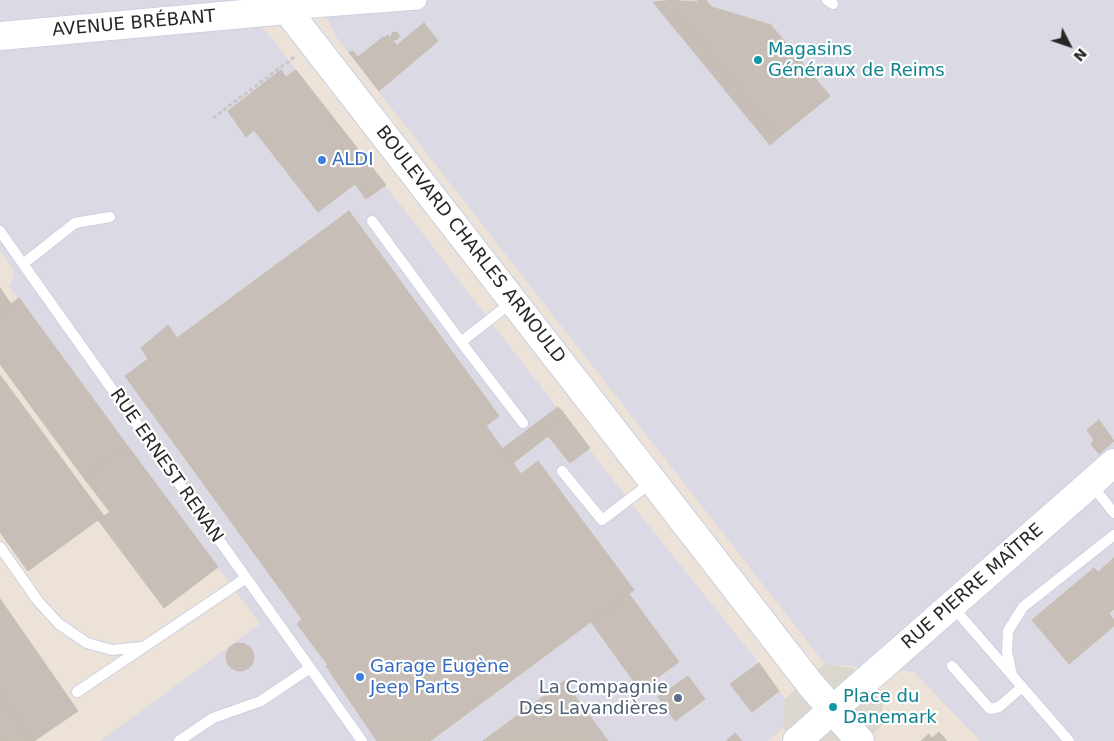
<!DOCTYPE html>
<meta charset="utf-8">
<style>
body{margin:0}
#map{position:relative;width:1114px;height:741px;overflow:hidden;background:#ece2d7;font-family:"DejaVu Sans",sans-serif}
canvas{display:block}
.north{position:absolute;left:1044px;top:20px;width:50px;height:50px;-webkit-text-stroke:4px #fff;paint-order:stroke;rotate:131deg;font-size:14px;font-weight:700;line-height:20px;text-align:center;color:#272727}
.north::after{content:'';display:block;margin:auto;width:18px;height:22px;background:#272727;clip-path:polygon(50% 0,100% 100%,50% 72%,0 100%)}
</style>
<div id="map">
<canvas width="1114" height="741"></canvas>
<div class="north">N</div>
</div>
<script>
const g = document.querySelector('canvas').getContext('2d');
g.lineJoin = 'round';
function fillPath(path, color) {
  g.fillStyle = color;
  g.fill(path, 'evenodd');
}
function toPath(rows) {
  const path = new Path2D();
  for (const r of rows) {
    if (r.length === 3) {
      path.moveTo(r[0] + r[2], r[1]);
      path.arc(r[0], r[1], r[2], 0, 2 * Math.PI);
      continue;
    }
    path.moveTo(r[0], r[1]);
    for (let i = 2; i < r.length; i += 2) path.lineTo(r[i], r[i + 1]);
  }
  return path;
}
function stroke(path, color, width, dash) {
  g.strokeStyle = color;
  g.lineWidth = width;
  g.lineCap = dash ? 'butt' : 'round';
  g.setLineDash(dash || []);
  g.stroke(path);
}
function label(font, color, halo, rows, align = 'center') {
  g.font = font + ' "DejaVu Sans",sans-serif';
  g.lineWidth = 4.5;
  g.setLineDash([]);
  g.textBaseline = 'middle';
  g.strokeStyle = halo;
  g.fillStyle = color;
  for (const [text, x, y, turn = 0] of rows) {
    g.save();
    g.translate(x, y);
    g.rotate((+turn || 0) * Math.PI / 180);
    g.textAlign = isNaN(turn) ? turn : align;
    if (halo) g.strokeText(text, 0, 0);
    g.fillText(text, 0, 0);
    g.restore();
  }
}
const industrial = toPath([
 [0,0,238,0,270,36,634,507,759,663,785,699,783,728,768,741,100,741,260,624,8,285,13,281,14,272,0,250],
 [318,0,1114,0,1114,741,980,741,914,672,825,664,336,37]
]);
const plaza = toPath([
 [825,664,853,668,883,698,881,726,865,741,794,741,783,728,785,699]
]);
const building = toPath([
 [666,0,695,2,771,25,830,96,778,138,666,0],
 [697,0,706,0,711,7,700,4,697,0],
 [667,1,778,138,770,145,653,2,667,1],
 [424,23,438,41,379,91,349,52,353,51,358,57,383,37,384,38,388,35,397,45,424,23],
 [395,36,4],
 [281,70,286,77,296,70,386,185,366,199,355,184,318,212,254,130,246,137,228,111,281,70],
 [349,211,499,416,486,426,513,463,521,474,538,461,634,590,430,741,377,741,326,666,328,665,297,624,302,619,125,376,148,359,141,348,168,325,177,338,349,211],
 [0,288,11,304,0,312,0,288],
 [19,298,127,445,83,477,0,364,0,312,19,298],
 [0,375,104,516,110,512,83,477,127,445,218,567,164,608,98,520,28,571,0,532,0,375],
 [558,407,562,411,541,427,545,432,527,446,530,450,513,463,502,449,558,407],
 [562,411,590,448,570,463,541,427,562,411],
 [1099,420,1114,441,1099,454,1091,444,1094,440,1087,430,1099,420],
 [545,432,548,436,530,450,527,446,545,432],
 [1114,558,1114,609,1109,613,1114,620,1114,626,1069,664,1032,620,1094,568,1098,572,1114,558],
 [629,594,679,662,640,690,591,622,629,594],
 [0,599,78,711,34,741,30,741,0,695,0,599],
 [240,657,14],
 [759,663,779,691,752,712,730,684,759,663],
 [688,676,705,699,675,721,658,697,688,676],
 [564,681,608,741,483,741,564,681],
 [0,695,30,741,0,741,0,695],
 [939,732,947,741,928,741,932,738,939,732],
 [735,733,742,741,726,741,735,733],
 [929,734,932,738,928,741,921,741,929,734]
]);
const path = toPath([
 [213,118,293,58,293,55]
]);
const lane = toPath([
 [827,0,833,4],
 [372,221,461,342,512,302],
 [0,231,23,264,75,223,110,217],
 [23,264,362,741],
 [461,342,523,423],
 [562,471,602,520,652,482],
 [1091,484,1114,513],
 [0,547,38,601,59,624,87,643,112,650,142,647],
 [952,606,1069,741],
 [952,666,990,709,999,707,1022,687],
 [1012,675,1007,652,1008,631,1023,607,1114,535],
 [77,692,246,578],
 [179,741,213,718,261,701,310,668]
]);
const street = toPath([
 [287,10,417,0]
]);
const secondary = toPath([
 [0,36,287,10,811,685,860,741],
 [797,741,1114,463]
]);
const markers = [
 [758,60,5,"#0f9aa8"],
 [322,160,5,"#3f7fe0"],
 [360,677,5,"#3f7fe0"],
 [678,698,5,"#5c6f8a"],
 [833,707,5,"#0f9aa8"]
];
const streetNames = [
 ["AVENUE BRÉBANT",134,24,-5],
 ["BOULEVARD CHARLES ARNOULD",470,245,52],
 ["RUE ERNEST RENAN",166,466,55],
 ["RUE PIERRE MAÎTRE",973,587,-41]
];
const cultureNames = [
 ["Magasins",768,50],
 ["Généraux de Reims",768,71],
 ["Place du",843,697],
 ["Danemark",843,718]
];
const shopNames = [
 ["ALDI",332,160],
 ["Garage Eugène",370,667],
 ["Jeep Parts",370,688]
];
const serviceNames = [
 ["La Compagnie",668,688],
 ["Des Lavandières",668,709]
];
fillPath(industrial, '#dbd9e3');
fillPath(plaza, '#dbd6ce');
fillPath(building, '#c7bfb7');
stroke(building, '#c7beb1', 1);
stroke(lane, '#ccd1e3', 12);
stroke(street, '#ccd1e3', 21);
stroke(secondary, '#ccd1e3', 30);
stroke(path, '#c7c7c7', 3, [4, 2.5]);
stroke(lane, '#fff', 10);
stroke(street, '#fff', 19);
stroke(secondary, '#fff', 28);
for (const [x, y, r, color] of markers) {
  const dot = new Path2D();
  dot.arc(x, y, r, 0, 2 * Math.PI);
  g.fillStyle = color;
  g.fill(dot);
  stroke(dot, '#fff', 2);
}
label('18px', '#272727', '#fff', streetNames);
label('18px', '#0d838f', '#fff', cultureNames, 'left');
label('18px', '#366cbe', '#fff', shopNames, 'left');
label('18px', '#4e5e75', '#fff', serviceNames, 'right');
</script>
